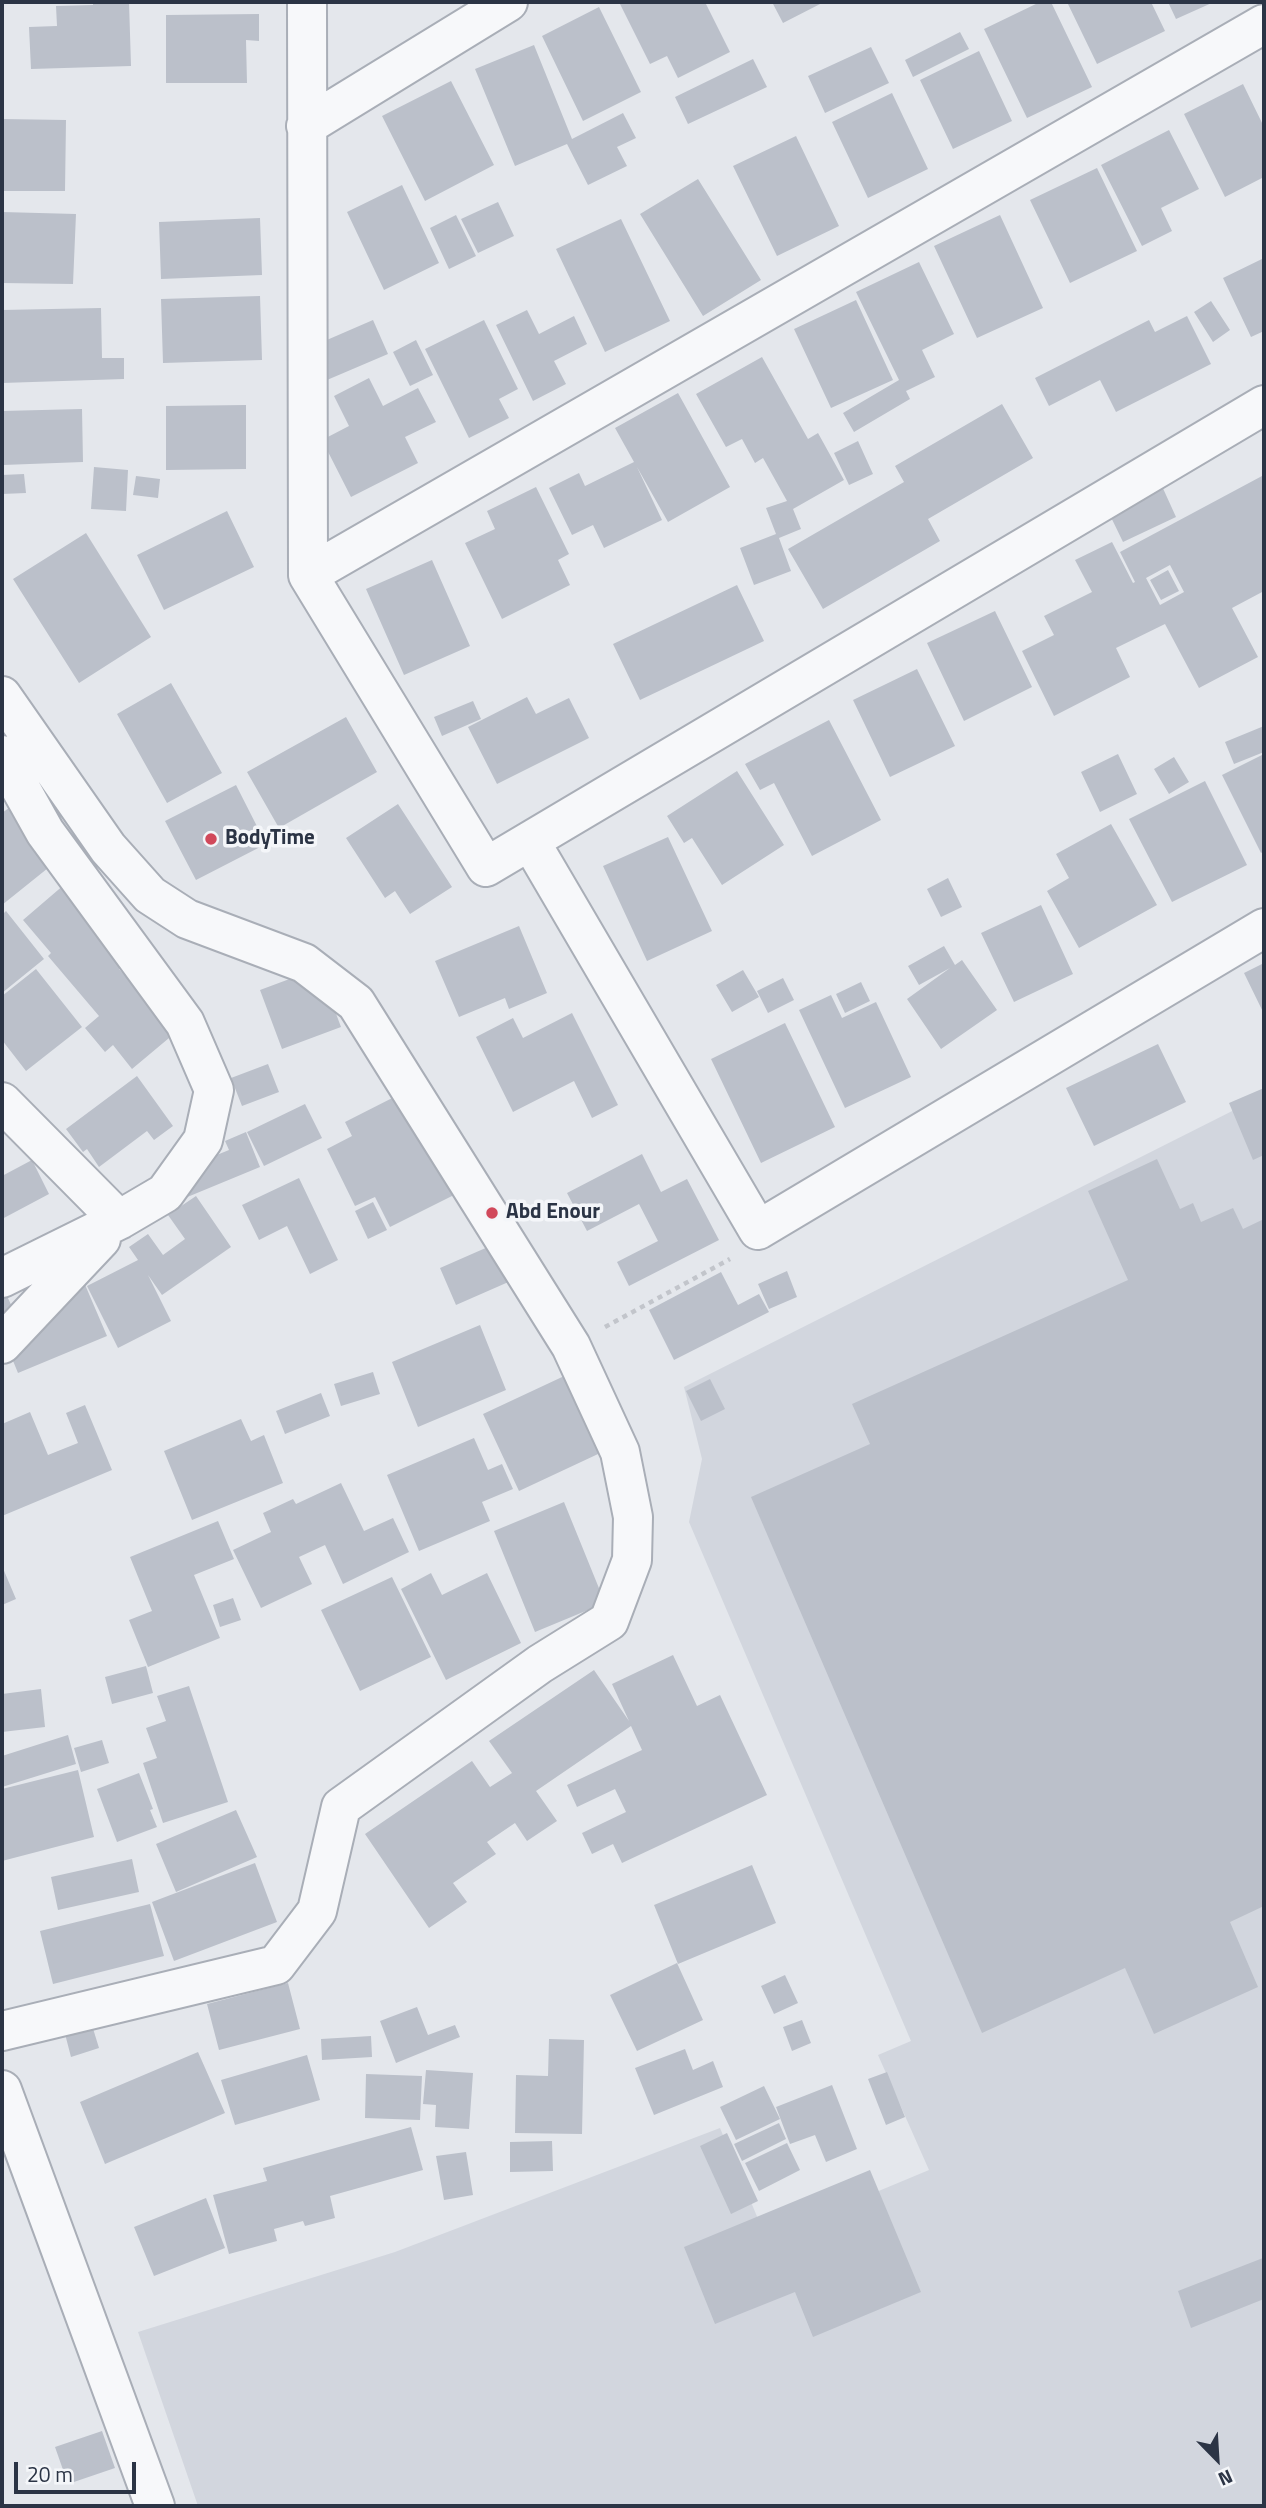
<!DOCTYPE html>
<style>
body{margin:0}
#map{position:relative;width:1266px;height:2508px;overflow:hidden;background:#e4e7ec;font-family:"Titillium Web",sans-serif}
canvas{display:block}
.frame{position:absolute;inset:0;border:4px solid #2b3445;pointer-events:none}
.north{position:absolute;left:1182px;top:2424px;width:70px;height:70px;-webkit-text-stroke:5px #f4f6f9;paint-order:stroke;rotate:156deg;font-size:19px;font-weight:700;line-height:28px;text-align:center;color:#2b3445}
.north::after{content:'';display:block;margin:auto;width:24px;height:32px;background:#2b3445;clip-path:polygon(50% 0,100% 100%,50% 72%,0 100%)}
.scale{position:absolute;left:14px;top:2462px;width:122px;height:32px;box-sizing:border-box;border:4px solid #2b3445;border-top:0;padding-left:9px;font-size:21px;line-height:24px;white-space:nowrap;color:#2b3445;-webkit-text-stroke:5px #f4f6f9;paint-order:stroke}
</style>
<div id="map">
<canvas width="1266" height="2508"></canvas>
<div class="frame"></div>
<div class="north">N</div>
<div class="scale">20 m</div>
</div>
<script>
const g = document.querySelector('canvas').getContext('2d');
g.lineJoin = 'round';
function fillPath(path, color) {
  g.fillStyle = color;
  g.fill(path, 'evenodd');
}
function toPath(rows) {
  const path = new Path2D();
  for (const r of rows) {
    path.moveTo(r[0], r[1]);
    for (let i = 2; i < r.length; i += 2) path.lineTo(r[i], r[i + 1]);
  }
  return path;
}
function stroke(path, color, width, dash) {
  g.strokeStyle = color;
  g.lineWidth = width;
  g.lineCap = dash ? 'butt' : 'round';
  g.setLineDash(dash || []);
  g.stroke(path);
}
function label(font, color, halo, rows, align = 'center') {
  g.font = font + ' "Titillium Web",sans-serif';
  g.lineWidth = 7;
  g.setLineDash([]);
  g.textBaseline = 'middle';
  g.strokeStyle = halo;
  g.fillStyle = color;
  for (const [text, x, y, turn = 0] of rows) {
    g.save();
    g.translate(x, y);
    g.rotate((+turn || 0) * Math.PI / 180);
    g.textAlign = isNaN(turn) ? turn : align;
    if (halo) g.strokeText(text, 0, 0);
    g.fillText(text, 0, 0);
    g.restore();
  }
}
const built = toPath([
 [1264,1095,1264,2506,198,2506,138,2332,395,2252,720,2128,766,2238,929,2170,878,2055,911,2041,689,1522,702,1459,684,1387]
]);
const building = toPath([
 [93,2,129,2,131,66,31,69,29,27,57,26,56,6,93,5],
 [619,2,705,2,730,52,678,78,667,56,650,64],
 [772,2,824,2,783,23],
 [1040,2,1051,2,1092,87,1027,118,984,29],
 [1067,2,1151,2,1165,31,1097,64],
 [1168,2,1214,2,1176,19],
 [599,7,641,92,583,121,542,36],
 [259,14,259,41,246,40,247,83,166,83,166,15],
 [960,32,969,49,913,77,905,60],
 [534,45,572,139,623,113,636,138,617,147,627,166,588,185,567,144,515,166,475,69],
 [871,47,889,83,825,113,808,76],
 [979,51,1012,121,953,149,920,80],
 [753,59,767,87,688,124,675,97],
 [451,81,494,165,425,201,382,116],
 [1243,84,1264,127,1264,177,1225,197,1184,114],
 [892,93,928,169,868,198,832,122],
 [2,119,66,120,65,191,2,191],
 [1169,130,1199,189,1161,208,1172,231,1142,246,1101,165],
 [796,136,839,226,777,256,733,166],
 [1097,168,1137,251,1070,283,1030,200],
 [698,179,761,280,703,316,640,214],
 [402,185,439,263,384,290,347,212],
 [498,202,514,236,478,253,461,219],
 [2,212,76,214,73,284,2,283],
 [456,215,476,256,449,269,430,228],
 [1000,215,1043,308,977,338,934,246],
 [260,218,262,275,161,279,159,222],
 [621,219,670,321,605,352,556,249],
 [1264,258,1264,331,1251,337,1223,278],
 [919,262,954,334,922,350,935,377,906,391,910,399,854,432,843,413,899,380,856,292],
 [260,296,262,360,163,363,161,299],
 [856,300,893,380,831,408,794,329],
 [1211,301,1230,330,1213,342,1194,312],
 [101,308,102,358,124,358,124,379,2,383,2,310],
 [527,310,539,334,574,316,587,344,554,361,566,384,533,401,496,325],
 [1187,316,1211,364,1116,412,1100,380,1049,406,1035,378,1149,320,1155,332],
 [373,320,388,354,327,380,313,346],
 [484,320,518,389,499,399,509,418,469,438,425,349],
 [416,340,433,375,410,386,393,352],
 [762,357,808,439,818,433,844,480,793,509,801,529,779,538,791,571,754,585,740,548,776,534,766,508,787,501,763,458,755,463,742,439,726,447,696,394],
 [369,378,383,406,418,388,436,422,405,437,418,463,351,497,322,440,349,426,334,396],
 [678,393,730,487,668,522,637,467,662,520,604,548,593,525,572,535,549,488,579,473,585,486,634,462,615,428],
 [1002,404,1033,458,928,519,940,541,823,609,788,549,904,482,895,466],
 [246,405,246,469,166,470,166,406],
 [82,409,83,462,3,465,2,411],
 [858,441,873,474,849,485,834,453],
 [94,467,128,470,126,511,91,509],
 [24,474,26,493,2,494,2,475],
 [136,476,160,479,158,498,133,495],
 [1262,476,1264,591,1232,608,1258,657,1199,688,1165,624,1116,648,1130,677,1054,716,1022,651,1054,635,1044,616,1092,592,1075,560,1112,542,1133,583,1135,582,1120,552],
 [1170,565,1184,592,1160,605,1146,578],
 [1161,484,1176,517,1123,542,1107,509],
 [536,487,569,554,558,560,570,585,502,619,465,543,495,529,487,511],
 [227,511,254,567,164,610,137,555],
 [86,533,151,637,79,683,13,579],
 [432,560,470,646,404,675,366,589],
 [1168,570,1179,591,1161,600,1150,580],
 [737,585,764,641,640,700,613,644],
 [995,611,1032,687,964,721,927,643],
 [917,669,955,746,890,777,853,700],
 [171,683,222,773,167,803,117,714],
 [527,697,536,714,569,698,589,738,497,784,468,727],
 [473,701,481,719,442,736,434,717],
 [346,717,377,772,279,828,247,772],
 [829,720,881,820,812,856,774,783,760,790,745,764],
 [1264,726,1264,752,1234,764,1225,742],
 [1118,754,1137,794,1100,812,1081,772],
 [1264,754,1264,851,1261,853,1222,775],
 [1174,757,1189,782,1169,794,1154,769],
 [737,771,784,845,722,885,692,838,684,843,667,816],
 [1205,781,1247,865,1172,902,1129,819],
 [236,785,266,844,196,880,165,821],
 [398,804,452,887,410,914,395,891,385,898,346,838],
 [13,805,58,860,2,905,2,813],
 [1111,824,1157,905,1079,948,1047,891,1069,878,1056,854],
 [668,837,712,931,647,961,603,866],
 [948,878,962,907,941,917,927,889],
 [65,884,130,960,119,969,175,1033,132,1069,113,1045,105,1052,85,1028,99,1016,48,956,51,953,23,920],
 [1041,905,1073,974,1014,1002,981,933],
 [6,911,44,959,2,993,2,915],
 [519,926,547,993,509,1009,505,998,459,1017,435,961],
 [944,946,955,965,962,960,997,1010,941,1049,907,999,950,968,919,985,908,966],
 [1264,963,1264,1014,1244,973],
 [319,968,341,1027,282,1049,260,990],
 [36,969,82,1027,26,1071,2,1040,2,996],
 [743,970,759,997,732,1012,716,985],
 [783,978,794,1000,768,1013,757,991],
 [861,982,870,1001,845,1013,836,994],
 [831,995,842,1018,876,1002,911,1077,845,1108,799,1010],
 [572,1013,618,1105,592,1118,574,1081,513,1112,476,1037,513,1018,523,1038],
 [785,1023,835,1127,761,1163,711,1059],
 [1158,1044,1186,1102,1094,1146,1066,1088],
 [268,1064,279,1092,242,1106,231,1078],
 [137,1076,173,1126,154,1140,147,1131,99,1167,87,1149,83,1152,66,1129],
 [1264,1088,1264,1155,1253,1160,1229,1103],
 [408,1090,458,1193,390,1227,375,1197,355,1206,327,1149,352,1136,345,1122],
 [305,1104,322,1138,264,1166,247,1132],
 [246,1132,260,1167,168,1205,158,1179,229,1150,225,1141],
 [642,1154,661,1192,687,1179,719,1240,629,1286,617,1262,658,1241,639,1204,587,1231,567,1193],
 [1157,1159,1180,1209,1193,1203,1201,1222,1233,1208,1243,1229,1264,1219,1264,1906,1230,1922,1258,1987,1154,2034,1125,1968,982,2033,751,1497,870,1444,852,1404,1128,1280,1088,1191],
 [32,1160,49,1194,2,1219,2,1176],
 [299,1178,338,1260,310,1274,287,1226,259,1240,242,1205],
 [196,1196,231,1247,162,1295,148,1275,171,1321,118,1348,87,1286,138,1260,129,1247,148,1234,163,1255,185,1239,168,1215],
 [373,1202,387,1230,368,1239,355,1211],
 [497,1243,513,1280,456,1305,440,1268],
 [787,1271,797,1297,769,1309,758,1284],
 [721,1272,738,1305,759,1294,769,1312,674,1360,649,1310],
 [83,1280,107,1336,18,1373,2,1334,2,1285,13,1309],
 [480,1325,506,1390,418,1427,392,1362],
 [592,1363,628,1440,519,1491,483,1414],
 [373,1372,380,1394,341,1406,334,1384],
 [710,1379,725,1409,701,1421,686,1391],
 [321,1393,330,1416,285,1434,276,1411],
 [85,1405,112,1470,2,1516,2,1424,30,1412,48,1455,78,1443,66,1413],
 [241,1419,251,1441,264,1435,283,1483,192,1520,164,1451],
 [474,1438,488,1470,502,1464,513,1489,482,1502,490,1521,419,1551,387,1475],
 [341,1483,364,1531,393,1518,409,1552,343,1584,325,1545,299,1557,312,1584,261,1608,233,1550,271,1532,263,1513,293,1499,296,1504],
 [564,1502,605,1603,535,1632,494,1531],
 [218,1521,234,1559,194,1575,220,1638,148,1667,129,1620,152,1611,130,1557],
 [2,1566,16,1599,2,1605],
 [431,1573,442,1595,487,1573,521,1643,446,1680,401,1589],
 [392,1577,431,1657,360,1691,321,1610],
 [233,1598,241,1620,220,1627,213,1605],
 [673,1655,697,1706,720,1695,767,1795,622,1863,613,1844,592,1854,582,1833,626,1812,615,1789,577,1807,567,1785,642,1750,631,1726,536,1791,557,1821,527,1841,515,1823,487,1842,496,1854,453,1883,467,1902,429,1928,365,1834,472,1761,490,1787,512,1773,489,1741,594,1670,629,1721,612,1684],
 [146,1666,153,1693,112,1704,105,1677],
 [189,1686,228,1802,163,1823,143,1763,157,1758,146,1728,166,1721,157,1696],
 [41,1689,45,1727,2,1732,2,1694],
 [68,1735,76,1764,2,1787,2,1756],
 [102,1740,109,1763,81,1772,74,1748],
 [78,1770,94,1837,2,1861,2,1789],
 [139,1773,153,1809,150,1810,157,1827,117,1842,97,1789],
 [236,1810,257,1857,176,1892,156,1844],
 [132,1859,139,1892,58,1910,51,1877],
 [255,1863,277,1922,174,1961,152,1902],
 [752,1865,776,1923,678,1964,654,1905],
 [150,1904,164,1956,53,1984,40,1931],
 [677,1963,703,2020,637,2051,610,1995],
 [785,1975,798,2003,774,2014,761,1986],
 [288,1983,300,2029,219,2050,207,2004],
 [417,2007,428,2035,455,2025,460,2037,396,2063,380,2021],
 [802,2020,811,2043,792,2051,783,2027],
 [91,2022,99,2048,71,2057,64,2030],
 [371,2036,372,2057,322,2060,321,2039],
 [549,2039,584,2040,582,2134,515,2133,516,2075,548,2076],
 [685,2049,693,2070,713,2061,723,2087,654,2115,635,2068],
 [198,2052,225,2113,105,2164,80,2102],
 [307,2055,320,2100,235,2125,221,2080],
 [426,2070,473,2073,469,2129,435,2127,436,2105,423,2104],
 [887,2072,905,2117,886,2125,868,2079],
 [366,2074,422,2076,420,2120,365,2118],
 [832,2085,857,2149,826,2162,815,2135,790,2144,776,2107],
 [764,2086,780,2119,736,2140,720,2107],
 [779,2123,786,2139,742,2161,734,2144],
 [411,2127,423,2170,330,2196,335,2218,305,2226,303,2221,274,2229,277,2241,229,2254,213,2195,267,2181,263,2168],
 [727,2133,758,2201,731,2214,700,2146],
 [552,2141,553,2171,510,2172,510,2142],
 [787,2143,800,2170,759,2191,745,2163],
 [466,2152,473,2195,444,2200,436,2156],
 [870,2170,921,2292,813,2337,795,2292,715,2324,684,2247],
 [206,2198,225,2248,154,2276,134,2227],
 [1263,2258,1264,2299,1191,2328,1178,2291],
 [102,2431,115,2468,68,2484,55,2447]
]);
const path = toPath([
 [605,1327,730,1259]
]);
const minor = toPath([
 [307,2,308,575,486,867,1264,405],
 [306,126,508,2],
 [308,575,1264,24],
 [2,696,108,848,150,895,187,919,304,963,356,1003,571,1346,620,1452,633,1517,632,1560,609,1621,540,1664,341,1807,317,1911,276,1965,2,2031],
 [2,755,45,832,185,1023,214,1090,203,1140,165,1193,119,1220,2,1278],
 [530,841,758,1230,1264,928],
 [2,1102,119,1220],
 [2,1344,101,1239],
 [2,2090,155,2506]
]);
const markers = [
 [211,839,7,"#d1495b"],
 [492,1213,7,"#d1495b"]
];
const poiNames = [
 ["BodyTime",225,839],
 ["Abd Enour",506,1213]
];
fillPath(built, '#d2d6de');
fillPath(building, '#bbc0ca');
stroke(minor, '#a9aeb7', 42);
stroke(path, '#c2c5cb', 4.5, [5, 5]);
stroke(minor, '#f7f8fa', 38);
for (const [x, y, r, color] of markers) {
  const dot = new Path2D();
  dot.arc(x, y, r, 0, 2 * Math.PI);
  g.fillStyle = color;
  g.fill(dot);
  stroke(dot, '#f4f6f9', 2.5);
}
label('bold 21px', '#2b3445', '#f4f6f9', poiNames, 'left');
</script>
